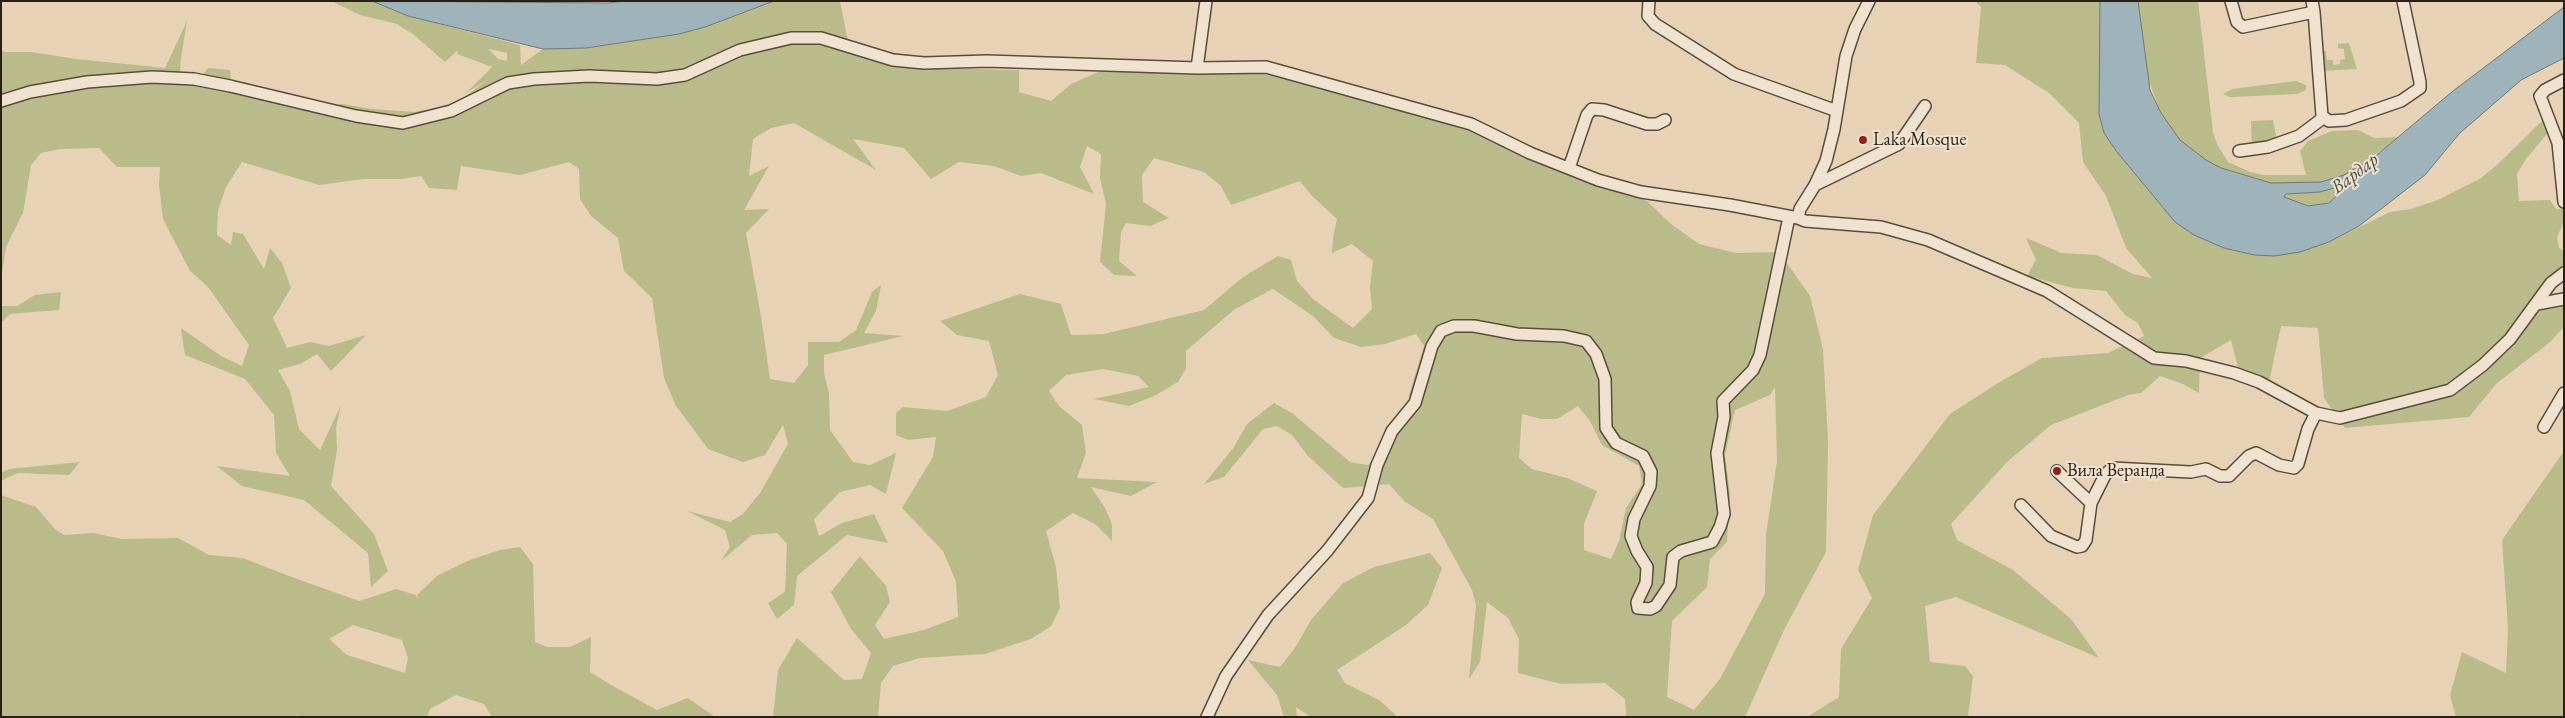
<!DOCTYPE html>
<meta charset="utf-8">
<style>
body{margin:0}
#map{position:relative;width:2565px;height:718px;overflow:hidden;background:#e8d2b5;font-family:"EB Garamond",serif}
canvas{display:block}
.frame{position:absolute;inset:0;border:2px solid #291f17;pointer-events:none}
</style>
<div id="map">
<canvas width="2565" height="718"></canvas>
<div class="frame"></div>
</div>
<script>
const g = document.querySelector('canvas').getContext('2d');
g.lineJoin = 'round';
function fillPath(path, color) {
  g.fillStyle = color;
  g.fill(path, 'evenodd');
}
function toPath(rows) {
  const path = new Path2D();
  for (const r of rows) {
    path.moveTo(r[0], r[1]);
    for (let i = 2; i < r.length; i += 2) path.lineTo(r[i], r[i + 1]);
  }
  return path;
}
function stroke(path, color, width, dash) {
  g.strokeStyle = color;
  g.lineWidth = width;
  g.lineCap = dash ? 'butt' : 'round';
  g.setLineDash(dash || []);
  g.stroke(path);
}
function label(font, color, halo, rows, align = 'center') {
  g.font = font + ' "EB Garamond",serif';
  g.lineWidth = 4;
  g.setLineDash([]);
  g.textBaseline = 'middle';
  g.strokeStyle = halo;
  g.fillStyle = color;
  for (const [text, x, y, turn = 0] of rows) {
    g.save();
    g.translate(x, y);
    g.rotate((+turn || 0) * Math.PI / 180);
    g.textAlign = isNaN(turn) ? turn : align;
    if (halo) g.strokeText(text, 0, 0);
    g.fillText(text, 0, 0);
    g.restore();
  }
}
const green = toPath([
 [331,1,372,1,408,16,520,45,521,65,543,49,586,48,679,34,705,27,774,1,840,1,850,52,901,64,937,68,1019,70,1019,92,1051,101,1071,84,1103,70,1204,74,1248,71,1305,83,1466,127,1521,155,1647,201,1671,224,1699,244,1736,253,1775,252,1786,262,1810,296,1823,349,1828,441,1826,552,1785,628,1745,717,1626,717,1625,699,1605,683,1561,684,1518,673,1519,639,1508,618,1487,602,1480,662,1469,679,1476,605,1472,590,1433,519,1404,501,1389,484,1343,488,1308,456,1292,435,1277,426,1263,429,1224,477,1204,484,1234,447,1247,424,1274,403,1292,413,1350,462,1368,465,1407,422,1409,395,1424,346,1416,334,1385,344,1361,347,1334,338,1313,316,1273,289,1235,309,1186,351,1186,369,1178,382,1156,395,1129,406,1094,399,1149,387,1138,376,1103,369,1066,375,1049,391,1059,406,1082,425,1086,453,1077,478,1157,482,1131,496,1091,487,1105,508,1112,524,1112,541,1095,524,1073,513,1046,531,1056,567,1060,608,1051,626,1031,639,985,654,920,658,893,666,881,683,878,717,773,717,778,670,797,638,844,680,862,679,871,653,851,629,831,592,860,556,886,586,890,602,875,625,884,639,924,630,958,617,956,582,943,551,902,508,933,457,936,437,908,440,896,435,896,413,903,407,947,411,986,397,998,375,989,341,957,335,940,321,1020,294,1061,304,1071,335,1104,334,1204,310,1243,277,1278,256,1291,260,1297,281,1313,299,1353,328,1372,309,1370,287,1373,261,1352,244,1332,253,1333,237,1337,219,1312,196,1300,181,1231,205,1221,186,1204,172,1154,158,1142,175,1143,202,1169,218,1150,226,1126,223,1121,232,1119,261,1137,276,1114,275,1100,262,1106,204,1100,178,1101,154,1087,146,1080,167,1094,194,1041,173,1021,176,994,166,959,162,931,179,904,148,853,139,876,170,794,123,771,128,753,139,749,176,769,166,744,210,769,209,746,233,761,316,770,379,794,383,808,365,808,342,839,342,856,330,872,292,881,285,876,311,864,333,903,336,824,355,824,373,829,393,830,430,853,462,870,465,896,453,886,494,870,485,840,492,814,519,819,536,842,523,874,514,888,543,847,535,797,576,794,605,777,619,768,603,785,592,787,544,777,533,752,535,721,561,730,547,725,530,687,511,730,522,743,514,760,493,788,444,783,425,765,455,743,462,708,449,676,406,664,378,652,298,624,271,618,238,591,216,580,199,579,169,569,162,520,175,461,166,457,190,429,188,421,176,402,179,364,179,319,185,242,162,226,187,218,210,217,235,231,245,233,232,243,234,264,269,270,248,282,263,291,288,273,318,287,348,310,342,329,346,366,335,331,371,317,354,300,364,278,370,290,391,299,429,320,450,341,405,336,427,337,450,331,486,374,534,388,571,371,587,368,553,304,500,242,486,217,466,290,476,276,453,274,415,245,379,185,355,181,328,221,356,242,366,249,345,208,287,190,271,163,219,159,185,160,167,117,167,99,148,61,149,41,153,31,165,23,213,6,247,1,280,1,50,5,52,31,52,76,59,165,68,187,21,181,58,179,83,196,83,208,68,230,70,232,90,300,106,343,104,372,109,414,112,441,107,462,99,487,80,466,93,492,67,457,54,458,50,445,62,414,35,397,24,360,15],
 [489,49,507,53,507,61,498,59],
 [1775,387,1777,461,1766,535,1765,594,1720,679,1694,710,1667,697,1672,621,1707,587,1710,559,1727,542,1730,493,1725,455,1735,410,1770,395],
 [1578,406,1590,421,1602,445,1639,466,1642,484,1626,508,1619,541,1611,559,1584,550,1584,524,1597,491,1567,478,1532,469,1519,458,1522,414,1541,419,1557,419],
 [1975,1,2100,1,2099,114,2117,152,2175,222,2194,235,2224,248,2254,255,2329,242,2390,212,2411,209,2438,200,2481,178,2498,164,2547,116,2552,128,2526,159,2517,174,2519,201,2550,200,2556,209,2564,209,2564,222,2557,237,2559,248,2564,251,2564,270,2558,269,2548,296,2564,305,2564,327,2549,343,2497,383,2469,417,2345,428,2324,398,2318,328,2281,326,2269,382,2239,372,2231,340,2200,358,2199,393,2183,384,2160,376,2141,393,2128,395,2051,425,2007,462,1951,524,1957,540,2013,570,2071,619,2099,658,1956,597,1925,606,1930,662,1965,666,1973,676,1968,717,1807,717,1839,697,1841,649,1872,598,1858,570,1873,515,1950,414,1998,383,2042,358,2108,353,2144,336,2138,323,2125,315,2106,291,2073,288,2027,276,2036,260,2026,238,2062,253,2097,255,2133,274,2152,278,2126,248,2106,196,2083,162,2079,123,2049,93,2005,65,1976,63,1981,7],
 [2138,1,2198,1,2213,132,2217,144,2228,162,2250,172,2264,175,2306,175,2300,151,2308,141,2332,131,2358,130,2374,138,2400,137,2359,166,2344,175,2321,182,2271,183,2221,168,2206,160,2180,140,2161,113,2147,76],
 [2349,43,2357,69,2321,71,2321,51,2326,51,2327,60,2333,60,2333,65,2340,64,2340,60,2345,59,2344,49,2338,48,2338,44],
 [2296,81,2306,85,2306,90,2297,94,2276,95,2230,97,2223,94,2232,89],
 [2273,120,2277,141,2252,147,2251,121],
 [2349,184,2329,203,2308,206,2284,197,2285,194,2320,192],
 [1,289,2,306,17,306,35,295,61,292,59,310,10,314,1,323],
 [2564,451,2564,717,2456,717,2450,695,2462,652,2506,673,2508,628,2502,540],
 [80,462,69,475,18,473,1,481,1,473,9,469],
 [1,495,36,507,55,529,64,535,93,533,122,539,178,538,209,555,243,558,289,576,359,601,396,589,416,595,419,602,417,595,438,575,470,560,500,550,520,547,533,564,535,642,547,647,570,647,591,637,590,672,611,685,657,710,688,698,715,717,492,717,484,704,456,695,430,709,427,717,297,717,298,712,296,717,1,717],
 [353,625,402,640,408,658,405,673,347,655,329,639],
 [1430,553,1442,568,1428,605,1406,625,1337,670,1345,683,1379,700,1398,717,1311,717,1296,707,1297,717,1284,717,1277,695,1248,660,1280,667,1295,648,1311,620,1343,583,1374,567]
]);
const water = toPath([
 [372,1,608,3,626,1,774,1,705,27,679,34,586,48,543,49,408,16,372,1],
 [2100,1,2138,1,2150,90,2161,113,2180,140,2206,160,2221,168,2271,183,2321,182,2344,175,2372,159,2453,91,2564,7,2564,58,2521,80,2459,134,2425,175,2359,226,2329,242,2300,252,2274,256,2254,255,2224,248,2194,235,2175,222,2117,152,2104,133,2099,114,2100,1],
 [2349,184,2329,203,2308,206,2284,197,2286,194,2320,192,2349,184]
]);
const minor = toPath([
 [1649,1,1648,16,1655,24,1734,74,1837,111],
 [2231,1,2237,22,2243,27,2314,12,2312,1],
 [2314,12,2322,116,2329,121,2346,120,2401,101,2420,88,2420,82,2403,1],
 [1197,68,1206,1],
 [2564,80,2545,90,2540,96,2558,143,2564,202],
 [1,101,30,92,87,82,152,77,194,79,230,86,356,116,403,123,451,111,508,83,534,79,589,76,657,79,685,75,740,50,791,38,821,38,893,60,924,63,987,61,1197,68,1266,67,1471,124,1530,153,1598,180,1641,192,1730,205,1798,218,1805,221,1881,227,1928,240,2047,291,2154,358,2186,361,2234,373,2259,382,2316,413,2340,418,2450,390,2483,365,2510,339,2551,283,2564,273],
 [2239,151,2268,147,2299,136,2323,118],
 [1569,168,1587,115,1592,109,1604,110,1647,124,1657,124,1665,120],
 [1815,185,1899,144,1925,106],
 [1798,218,1800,209,1815,185,1826,161,1834,129,1846,56,1855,29,1869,1],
 [2537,304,2564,299],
 [2544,427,2564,393],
 [2057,471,2091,503],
 [2021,505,2051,536,2077,547,2082,546,2086,540,2091,503,2105,475,2112,468,2191,472,2206,469,2220,476,2229,476,2249,456,2256,453,2279,465,2294,468,2298,464,2308,429,2316,413],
 [1207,717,1226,676,1268,615,1327,551,1368,498,1377,465,1392,431,1415,403,1432,346,1441,331,1454,326,1474,326,1517,334,1564,336,1586,341,1596,354,1605,379,1606,428,1616,443,1643,456,1651,472,1650,486,1634,519,1631,536,1637,551,1647,567,1646,583,1637,602,1638,608,1650,609,1656,606,1670,585,1673,557,1681,551,1712,542,1720,527,1724,514,1717,453,1724,417,1723,401,1753,370,1760,355,1789,217]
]);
const markers = [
 [1863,140,5,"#8f2418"],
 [2057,471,5,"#8f2418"]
];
const poiNames = [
 ["Laka Mosque",1873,140],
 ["Вила Веранда",2067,471]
];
const waterNames = [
 ["Вардар",2355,174,-37]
];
fillPath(green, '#b9bb8b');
fillPath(water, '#9eb4ba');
stroke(water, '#6f7879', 1);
stroke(minor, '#594c3e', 14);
stroke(minor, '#f0e2cf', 11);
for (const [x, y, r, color] of markers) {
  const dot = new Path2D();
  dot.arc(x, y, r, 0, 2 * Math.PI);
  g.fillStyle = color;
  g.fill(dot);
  stroke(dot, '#f0e2cf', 2);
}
label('18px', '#291f17', '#f0e2cf', poiNames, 'left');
label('italic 19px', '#4c4c48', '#f0e2cf', waterNames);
</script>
